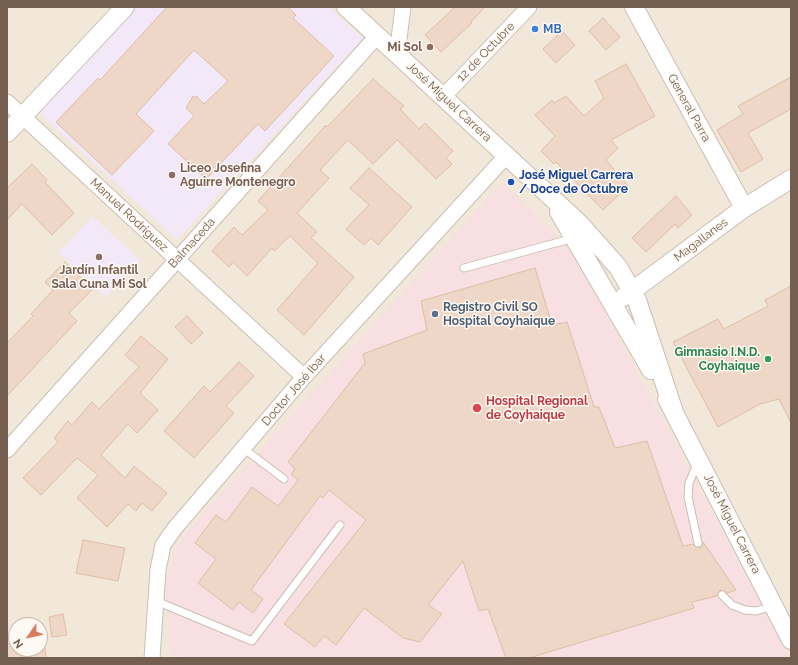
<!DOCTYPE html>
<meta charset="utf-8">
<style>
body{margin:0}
#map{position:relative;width:798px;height:665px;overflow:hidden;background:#fbf5ec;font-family:Raleway,sans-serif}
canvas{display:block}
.frame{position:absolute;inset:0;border:8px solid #745e50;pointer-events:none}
.north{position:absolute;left:8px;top:617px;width:40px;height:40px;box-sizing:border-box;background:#fef9f2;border:1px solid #c7bbb1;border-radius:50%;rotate:236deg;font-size:11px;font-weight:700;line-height:16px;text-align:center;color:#745e50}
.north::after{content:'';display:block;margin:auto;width:14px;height:18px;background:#d87d5e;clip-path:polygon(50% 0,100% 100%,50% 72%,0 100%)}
</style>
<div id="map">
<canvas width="798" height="665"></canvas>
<div class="frame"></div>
<div class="north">N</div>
</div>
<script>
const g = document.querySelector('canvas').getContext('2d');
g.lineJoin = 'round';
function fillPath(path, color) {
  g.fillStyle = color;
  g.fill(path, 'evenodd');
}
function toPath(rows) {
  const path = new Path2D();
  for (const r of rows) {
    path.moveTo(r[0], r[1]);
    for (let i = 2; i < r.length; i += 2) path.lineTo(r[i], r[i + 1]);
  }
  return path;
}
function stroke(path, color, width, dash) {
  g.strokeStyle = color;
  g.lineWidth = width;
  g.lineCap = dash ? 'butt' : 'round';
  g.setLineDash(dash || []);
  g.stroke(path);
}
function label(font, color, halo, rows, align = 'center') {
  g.font = font + ' Raleway,sans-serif';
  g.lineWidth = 3;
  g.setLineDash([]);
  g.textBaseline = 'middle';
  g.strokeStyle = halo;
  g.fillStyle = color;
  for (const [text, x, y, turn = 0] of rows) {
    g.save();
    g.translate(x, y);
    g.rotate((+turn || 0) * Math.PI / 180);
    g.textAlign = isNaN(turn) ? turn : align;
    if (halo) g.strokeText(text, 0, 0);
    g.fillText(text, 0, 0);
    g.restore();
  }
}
const residential = toPath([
 [7,7,791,7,791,658,7,658],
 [16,625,40,625,40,649,16,649]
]);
const education = toPath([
 [135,7,329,7,363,38,177,240,36,110],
 [92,216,140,260,106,297,58,253]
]);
const medical = toPath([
 [502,182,571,248,790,658,186,658,170,655,165,585,173,554,186,533]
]);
const building = toPath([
 [167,7,288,7,296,15,293,18,334,56,265,131,258,124,206,179,168,144,194,116,186,108,193,96,195,98,196,96,204,104,228,81,194,50,136,114,154,131,112,175,56,122,98,78,100,80,167,7],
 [455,7,485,7,471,22,472,23,441,52,425,35,455,7],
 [603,18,620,37,606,50,589,31,603,18],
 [562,31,575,45,556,63,543,49,562,31],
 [626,64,655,116,611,140,618,148,606,160,628,186,603,210,556,162,554,164,541,151,555,136,535,115,552,100,554,103,566,96,584,116,604,98,595,81,626,64],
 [791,77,791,109,748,133,763,159,741,172,717,130,743,114,738,106,791,77],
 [373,79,404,106,400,109,419,129,425,123,453,151,446,158,452,164,436,179,397,140,373,164,348,140,320,170,329,178,297,213,317,232,311,238,354,277,304,335,277,310,318,263,290,236,274,251,272,248,247,276,233,262,229,267,212,251,234,227,242,235,268,210,258,201,326,125,327,127,373,79],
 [32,164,47,180,45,182,74,213,52,235,22,204,7,220,7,188,32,164],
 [369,168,412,207,378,245,371,238,364,245,346,229,369,205,350,188,369,168],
 [676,196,692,215,678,228,675,224,646,252,632,238,676,196],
 [65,262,93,289,69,313,77,321,7,396,7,343,33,316,31,314,53,290,45,282,65,262],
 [535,268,552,325,567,322,594,407,599,407,615,448,647,441,683,546,693,544,699,548,702,546,703,542,736,590,727,593,720,590,717,596,692,602,694,608,529,658,506,658,488,609,479,611,463,561,428,605,442,614,420,642,403,638,364,608,336,645,324,636,315,647,284,624,366,520,329,490,323,498,320,496,251,590,263,599,253,613,239,602,233,610,198,583,216,559,195,543,216,515,226,522,252,487,278,506,298,480,291,474,295,469,288,462,365,363,363,354,427,330,421,301,535,268],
 [791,286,791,423,779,399,760,404,718,427,673,342,718,319,724,329,768,306,765,300,791,286],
 [187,316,203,333,191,344,175,327,187,316],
 [141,336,168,359,140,393,158,410,137,433,128,424,101,455,125,478,134,466,167,493,152,511,142,503,136,511,128,504,107,527,77,498,98,475,77,458,41,495,23,478,58,442,54,438,68,421,72,425,92,402,99,409,139,367,125,355,141,336],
 [239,362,254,376,226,406,234,413,194,458,164,431,204,386,210,392,239,362],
 [83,540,125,548,118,581,76,573,83,540],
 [63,614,67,635,52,637,49,617,63,614],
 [40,640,44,640,46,658,7,658,7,644,16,643,16,649,40,649,40,640]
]);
const service = toPath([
 [464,268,574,238],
 [243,448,284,479],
 [697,464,689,483,688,497,698,543],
 [722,595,732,605,745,610,756,611,773,606],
 [156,601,252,641,340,525]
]);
const minor = toPath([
 [397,55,403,7],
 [443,97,529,7],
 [7,102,304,377],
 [7,450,377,36],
 [152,658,158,570,163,545,175,528,304,377,507,155]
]);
const tertiary = toPath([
 [346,7,579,223,618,267,637,300,673,409],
 [634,7,744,208],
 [7,133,125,7],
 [559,212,651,370],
 [624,297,744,208,791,179],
 [667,399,791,640]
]);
const markers = [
 [535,29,4,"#3f7fe0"],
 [430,47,4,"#8d6e63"],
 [172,175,4,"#8d6e63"],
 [511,182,4,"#1a4fb4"],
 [99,257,4,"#8d6e63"],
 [435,314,4,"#5c6f8a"],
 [768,359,4,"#2e9e5b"],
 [477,408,5,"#e0444e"]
];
const shopNames = [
 ["MB",543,29]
];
const educationNames = [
 ["Mi Sol",422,47],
 ["Liceo Josefina",180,168,"left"],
 ["Aguirre Montenegro",180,182,"left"],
 ["Jardín Infantil",99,270,"center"],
 ["Sala Cuna Mi Sol",99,284,"center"]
];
const streetNames = [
 ["12 de Octubre",486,52,-46],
 ["José Miguel Carrera",449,102,43],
 ["General Parra",689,108,61],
 ["Manuel Rodríguez",129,215,43],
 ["Magallanes",701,240,-37],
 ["Balmaceda",192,243,-48],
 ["Doctor José Ibar",294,390,-49],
 ["José Miguel Carrera",732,524,63]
];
const transitNames = [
 ["José Miguel Carrera",519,175],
 ["/ Doce de Octubre",519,189]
];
const serviceNames = [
 ["Registro Civil SO",443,307],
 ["Hospital Coyhaique",443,321]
];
const leisureNames = [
 ["Gimnasio I.N.D.",760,352],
 ["Coyhaique",760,366]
];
const healthNames = [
 ["Hospital Regional",486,401],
 ["de Coyhaique",486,415]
];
fillPath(residential, '#f2e8da');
fillPath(education, '#f2e8f8');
fillPath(medical, '#f8e0e2');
fillPath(building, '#eed7c6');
stroke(building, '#dfbea8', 1);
stroke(service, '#ccbeb2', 9);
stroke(minor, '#ccbeb2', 17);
stroke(tertiary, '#ccbeb2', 20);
stroke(service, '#fff', 7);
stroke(minor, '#fff', 15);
stroke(tertiary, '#fff', 18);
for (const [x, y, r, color] of markers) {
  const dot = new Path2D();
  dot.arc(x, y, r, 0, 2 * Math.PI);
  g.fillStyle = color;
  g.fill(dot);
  stroke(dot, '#fef9f2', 1.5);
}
label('bold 12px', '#366cbe', '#fef9f2', shopNames, 'left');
label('bold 12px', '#785e54', '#fef9f2', educationNames, 'right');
label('12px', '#745e50', '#fef9f2', streetNames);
label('bold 12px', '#164399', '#fef9f2', transitNames, 'left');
label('bold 12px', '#4e5e75', '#fef9f2', serviceNames, 'left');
label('bold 12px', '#27864d', '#fef9f2', leisureNames, 'right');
label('bold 12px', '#be3a42', '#fef9f2', healthNames, 'left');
</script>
